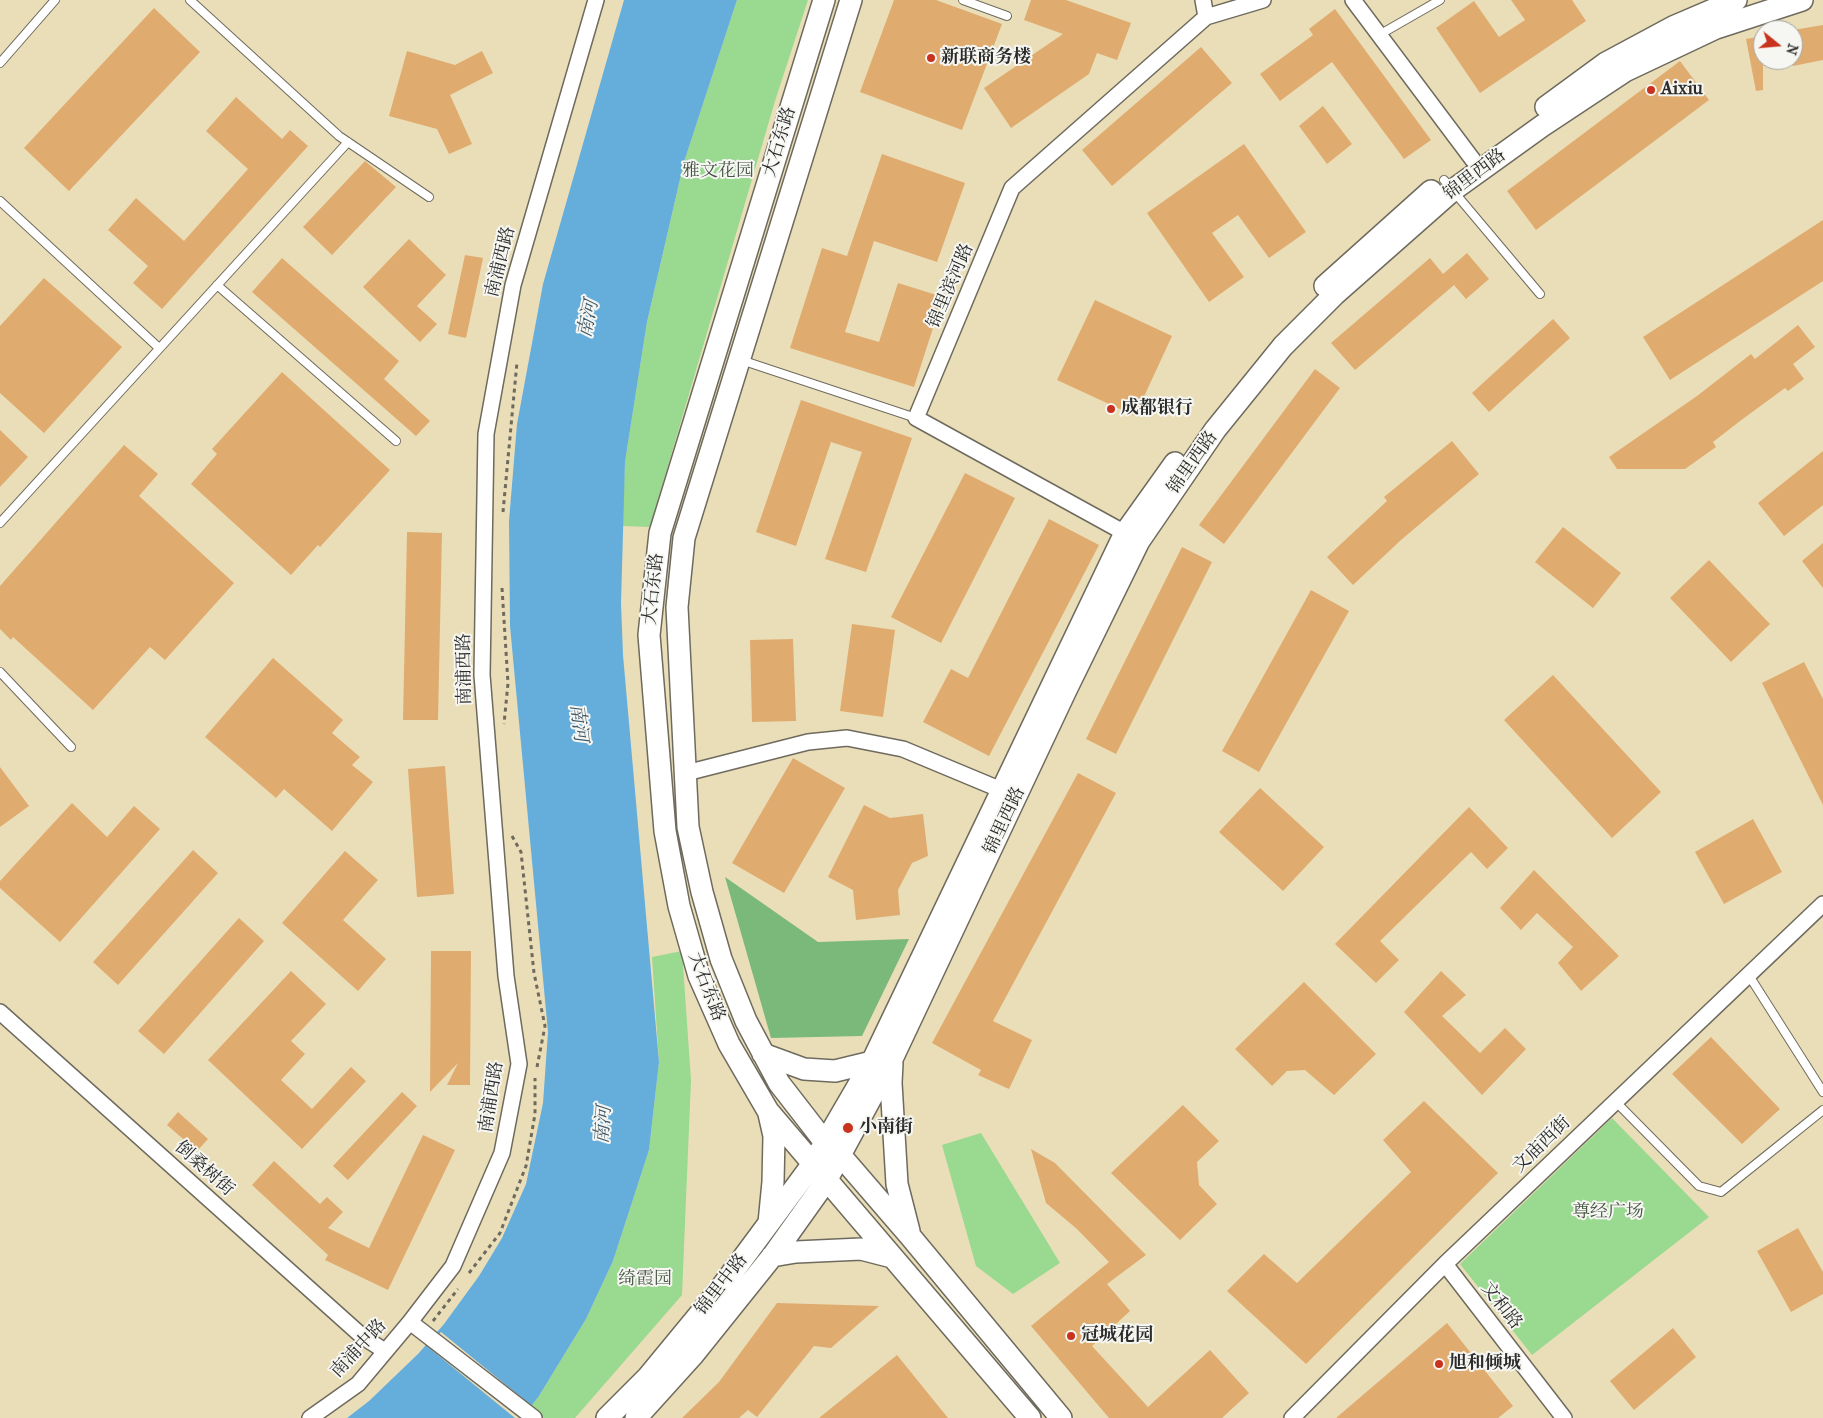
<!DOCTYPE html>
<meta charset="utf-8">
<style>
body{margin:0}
#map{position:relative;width:1823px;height:1418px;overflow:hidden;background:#eadeb9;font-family:"IM FELL French Canon",serif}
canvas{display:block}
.north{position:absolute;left:1753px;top:20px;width:50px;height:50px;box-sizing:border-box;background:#f6f6f2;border:1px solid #a5a5a2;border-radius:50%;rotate:107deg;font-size:14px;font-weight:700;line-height:20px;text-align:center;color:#2b2b2b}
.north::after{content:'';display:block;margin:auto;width:18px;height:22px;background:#c8321e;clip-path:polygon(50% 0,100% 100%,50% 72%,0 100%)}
</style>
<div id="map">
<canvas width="1823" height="1418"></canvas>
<div class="north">N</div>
</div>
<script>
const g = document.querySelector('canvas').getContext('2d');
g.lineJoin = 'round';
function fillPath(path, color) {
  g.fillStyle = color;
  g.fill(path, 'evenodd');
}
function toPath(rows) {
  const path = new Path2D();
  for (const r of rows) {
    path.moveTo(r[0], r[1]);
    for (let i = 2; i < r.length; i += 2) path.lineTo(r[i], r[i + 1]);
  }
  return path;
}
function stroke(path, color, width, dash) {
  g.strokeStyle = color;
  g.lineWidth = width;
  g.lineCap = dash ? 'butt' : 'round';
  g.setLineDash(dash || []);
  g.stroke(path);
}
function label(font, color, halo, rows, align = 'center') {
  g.font = font + ' "IM FELL French Canon","Noto Serif SC",serif';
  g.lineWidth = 4;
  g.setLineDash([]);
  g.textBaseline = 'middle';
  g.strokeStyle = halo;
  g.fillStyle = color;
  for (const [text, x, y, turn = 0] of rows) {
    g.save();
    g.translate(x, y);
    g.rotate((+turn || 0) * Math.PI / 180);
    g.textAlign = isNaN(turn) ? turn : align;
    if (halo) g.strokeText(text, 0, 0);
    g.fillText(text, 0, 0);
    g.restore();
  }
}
const green = toPath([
 [737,0,808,0,775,101,650,527,622,526,625,462,647,322,684,162],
 [682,951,691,1080,682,1295,575,1418,522,1418,539,1396,586,1319,613,1261,649,1150,659,1062,652,957],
 [1612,1118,1709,1217,1532,1355,1460,1264],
 [981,1133,1060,1263,1013,1294,976,1266,942,1145]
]);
const forest = toPath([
 [725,877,818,942,909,939,862,1036,771,1038]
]);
const water = toPath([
 [624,0,737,0,684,162,647,322,625,462,621,603,623,655,659,1062,649,1150,613,1261,586,1319,539,1396,522,1418,347,1418,369,1401,418,1354,444,1324,479,1276,502,1238,526,1184,543,1103,548,1032,510,626,509,521,517,424,543,284]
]);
const pier = toPath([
 [441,1332,533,1407,525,1418,515,1418,428,1347]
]);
const building = toPath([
 [894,0,936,0,1002,24,962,130,860,92],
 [1031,0,1066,0,1131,23,1117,60,1097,53,1089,74,1011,128,984,88,1063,34,1024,20],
 [1511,0,1572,0,1586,21,1480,93,1436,28,1474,1,1499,37,1525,20],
 [154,8,200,52,69,191,24,148],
 [1335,9,1431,140,1404,159,1332,62,1280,101,1260,74,1313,35,1309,29],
 [1823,25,1823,60,1793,66,1793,30],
 [1763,36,1763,90,1756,91,1746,39],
 [1201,47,1232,83,1112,186,1082,150],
 [407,51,455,65,482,51,493,73,450,95,472,144,449,154,437,129,389,116],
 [1680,61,1709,100,1536,230,1507,191],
 [236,97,282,139,290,130,308,146,162,309,133,283,148,266,108,230,136,198,184,241,248,169,206,131],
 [1323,106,1352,144,1327,164,1299,126],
 [1244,144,1306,232,1269,258,1238,215,1212,233,1244,277,1209,302,1147,213],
 [882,154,965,183,937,262,874,241,845,332,879,342,898,283,943,297,914,387,790,348,822,248,847,256],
 [365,161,396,187,332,255,303,227],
 [1823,220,1823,281,1670,380,1643,337],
 [409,239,446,275,417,306,437,324,420,342,363,287],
 [1467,253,1489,279,1466,299,1454,285,1355,370,1331,343,1430,258,1443,274],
 [465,255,483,258,466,338,448,334],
 [282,258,399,361,384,379,430,421,416,436,252,292],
 [44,278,122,347,44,433,0,393,0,326],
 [1095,300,1172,336,1135,416,1057,380],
 [1553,319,1570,338,1489,412,1472,393],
 [1798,325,1815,347,1793,364,1804,379,1788,391,1785,388,1740,421,1713,442,1716,447,1685,469,1617,469,1609,457,1697,396,1751,354,1755,359],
 [1315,369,1340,388,1224,544,1199,525],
 [282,372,390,470,320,547,318,545,291,575,191,484,217,454,212,449],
 [801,400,912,438,866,572,825,559,862,452,831,442,796,546,756,532],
 [0,430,28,457,0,487],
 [1452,441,1479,474,1401,540,1353,585,1327,557,1387,501,1384,497],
 [124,445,158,474,139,496,234,583,165,660,150,647,93,710,13,637,11,640,0,629,0,586],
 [1823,451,1823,505,1784,536,1758,503],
 [965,473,1015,498,941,643,891,617],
 [1049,519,1099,545,989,756,923,722,951,669,968,678],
 [1563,527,1621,573,1593,608,1535,562],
 [407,532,442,533,438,720,403,720],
 [1823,543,1823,588,1802,561],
 [1182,547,1212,562,1116,754,1086,739],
 [1709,560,1770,624,1731,662,1670,598],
 [1311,590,1349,611,1259,772,1222,751],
 [852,624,895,630,883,717,840,711],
 [793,639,796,721,752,722,750,640],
 [273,658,343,720,332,733,360,757,352,765,373,782,332,831,284,789,276,798,205,737],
 [1804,662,1823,699,1823,805,1762,683],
 [1553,675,1661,792,1612,838,1504,720],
 [793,758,845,788,784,893,732,863],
 [445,766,454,894,417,897,408,769],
 [0,767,29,806,0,827],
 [1078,773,1116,793,993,1021,1032,1040,1009,1089,978,1075,981,1070,932,1043],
 [1260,788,1324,847,1283,891,1219,832],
 [72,803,107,837,134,806,160,829,60,942,0,888,0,881],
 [864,805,890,818,923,814,928,856,912,863,898,890,900,915,856,920,853,890,828,877],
 [1469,807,1508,848,1487,869,1471,852,1380,941,1399,960,1376,983,1335,944],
 [1753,819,1782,872,1724,904,1695,852],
 [193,850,218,873,118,985,93,962],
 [345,851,378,880,343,920,386,959,358,991,282,923],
 [1534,870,1619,956,1581,991,1558,963,1573,947,1537,913,1521,930,1500,908],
 [239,918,264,941,164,1054,138,1031],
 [431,951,471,951,470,1085,447,1085,458,1063,430,1092],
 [291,971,326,1004,291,1041,305,1054,281,1080,312,1109,351,1067,366,1081,302,1149,208,1060],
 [1441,971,1466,995,1442,1016,1480,1053,1505,1028,1526,1049,1482,1095,1404,1012],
 [1304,982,1376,1054,1334,1095,1305,1070,1287,1071,1272,1086,1235,1049],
 [1711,1037,1780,1109,1742,1144,1672,1074],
 [402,1092,417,1106,348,1180,333,1166],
 [1424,1101,1498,1173,1306,1364,1227,1291,1264,1254,1297,1283,1411,1172,1383,1140],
 [1183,1105,1219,1141,1197,1162,1199,1185,1217,1204,1180,1240,1111,1173],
 [178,1112,208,1139,197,1151,167,1125],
 [423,1135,455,1150,388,1290,325,1260,328,1255,252,1185,274,1161,320,1204,327,1197,343,1212,328,1228,369,1248],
 [1031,1149,1055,1163,1146,1255,1107,1284,1130,1311,1092,1346,1148,1407,1210,1350,1249,1393,1222,1418,1109,1418,1031,1326,1109,1262,1077,1229,1046,1203],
 [1798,1228,1823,1272,1823,1294,1791,1312,1757,1251],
 [777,1303,879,1306,831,1348,814,1346,757,1417,748,1410,739,1418,682,1418,719,1382],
 [1447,1323,1513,1406,1498,1418,1336,1418],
 [1673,1328,1696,1357,1634,1410,1610,1381],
 [897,1355,948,1418,819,1418]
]);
const path = toPath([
 [503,512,517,362],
 [502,588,508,683,504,724],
 [512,836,521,852,534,973,545,1026,537,1067],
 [469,1273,500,1233,526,1166,535,1114,535,1078],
 [433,1321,458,1289]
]);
const service = toPath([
 [190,0,339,136,429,197],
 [963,0,1007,16],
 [1379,35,1440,0],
 [0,63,55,0],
 [1444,180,1540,294],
 [0,201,159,348],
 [217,285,396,441],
 [741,360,916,418],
 [0,523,348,142],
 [0,672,71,747],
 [1748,974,1823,1092],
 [1615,1101,1699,1186,1721,1192,1823,1110]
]);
const minor = toPath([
 [1203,0,1206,17,1263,0],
 [1353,0,1473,160],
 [1125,533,916,418,1012,188,1206,17],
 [686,773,808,742,847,738,903,749,1011,794],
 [0,1012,363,1337,385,1351],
 [1445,1264,1564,1418],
 [410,1322,534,1418],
 [310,1418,358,1384,410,1322,453,1266,502,1153,519,1064,506,976,482,675,486,434,513,285,596,0],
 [1292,1418,1445,1264,1823,904]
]);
const secondary = toPath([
 [824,0,660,533,649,635,665,831,679,906,699,976,729,1044,768,1111,1030,1418],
 [851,0,684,538,677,607,688,827,702,892,721,959,746,1021,779,1083,824,1141,841,1156,910,1236,1061,1418],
 [1546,107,1606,63,1673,27,1736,0],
 [1325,286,1431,191],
 [763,1054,804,1069,835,1071,872,1062],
 [892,1063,891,1083,897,1184,909,1231],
 [769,1223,773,1182,774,1136,769,1114],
 [772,1256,796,1252,861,1249,892,1257],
 [607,1418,648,1377,718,1292,812,1165,872,1062,1125,533,1175,463],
 [636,1418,693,1355,774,1254,826,1181,892,1059,1066,690,1139,541,1215,430,1283,346,1334,295,1453,190,1542,126,1625,71,1716,28,1802,0]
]);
const markers = [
 [931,58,5,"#c8321e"],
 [1651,90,5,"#c8321e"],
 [1111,409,5,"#c8321e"],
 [848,1128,6,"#c8321e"],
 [1071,1336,5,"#c8321e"],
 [1439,1364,5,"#c8321e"]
];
const poiNames = [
 ["新联商务楼",941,58],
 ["Aixiu",1661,90],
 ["成都银行",1121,409],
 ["小南街",859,1128],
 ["冠城花园",1081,1336],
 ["旭和倾城",1449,1364]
];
const streetNames = [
 ["大石东路",780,142,-73],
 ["锦里西路",1475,175,-37],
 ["南浦西路",501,262,-76],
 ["锦里滨河路",951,286,-67],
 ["锦里西路",1193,463,-55],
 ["大石东路",654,589,-84],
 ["南浦西路",465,669,-91],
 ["锦里西路",1005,821,-65],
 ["大石东路",706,987,69],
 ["南浦西路",492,1097,-81],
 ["文庙西街",1542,1145,-44],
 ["倒桑树街",204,1169,42],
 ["锦里中路",722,1285,-52],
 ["文和路",1501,1306,52],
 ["南浦中路",359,1349,-47]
];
const parkNames = [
 ["雅文花园",718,172],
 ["尊经广场",1608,1213],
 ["绮霞园",645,1280]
];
const waterNames = [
 ["南河",589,319,-78],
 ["南河",578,723,83],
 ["南河",604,1125,-86]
];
fillPath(green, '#99d990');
fillPath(forest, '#7ab97a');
fillPath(water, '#65aedc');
fillPath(pier, '#eadeb9');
fillPath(building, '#e0ab6e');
stroke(service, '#6e6a5d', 10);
stroke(minor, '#6e6a5d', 18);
stroke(secondary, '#6e6a5d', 24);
stroke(path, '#6e6a5d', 3, [4, 4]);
stroke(service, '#fff', 8);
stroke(minor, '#fff', 15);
stroke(secondary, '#fff', 21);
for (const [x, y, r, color] of markers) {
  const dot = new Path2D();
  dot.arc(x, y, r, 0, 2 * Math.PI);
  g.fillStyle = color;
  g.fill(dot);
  stroke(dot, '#f6f6f2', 2);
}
label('bold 18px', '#2b2b2b', '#f6f6f2', poiNames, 'left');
label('18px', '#2b2b2b', '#f6f6f2', streetNames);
label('18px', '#465644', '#f6f6f2', parkNames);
label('italic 19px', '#3f5969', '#f6f6f2', waterNames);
</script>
